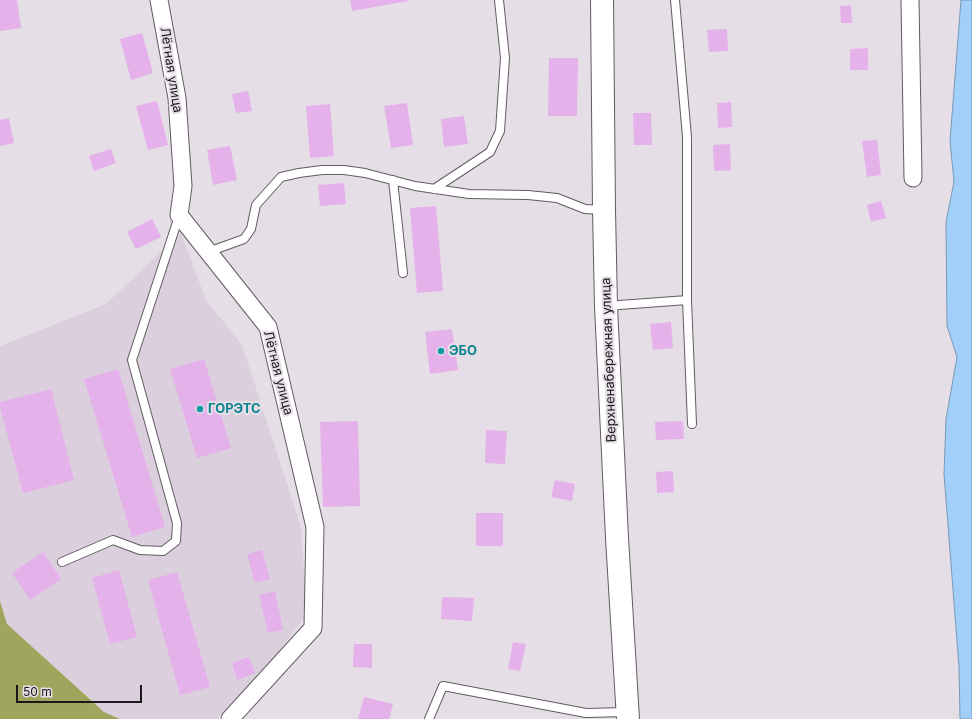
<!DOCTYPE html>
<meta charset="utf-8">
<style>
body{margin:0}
#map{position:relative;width:972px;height:719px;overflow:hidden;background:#e6dee6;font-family:Inter,sans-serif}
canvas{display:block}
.scale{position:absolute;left:16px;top:685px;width:126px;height:18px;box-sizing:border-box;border:2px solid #1a181b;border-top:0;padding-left:5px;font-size:12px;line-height:14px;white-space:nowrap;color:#1a181b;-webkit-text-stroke:3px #e6dee6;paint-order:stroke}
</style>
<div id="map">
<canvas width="972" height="719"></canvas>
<div class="scale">50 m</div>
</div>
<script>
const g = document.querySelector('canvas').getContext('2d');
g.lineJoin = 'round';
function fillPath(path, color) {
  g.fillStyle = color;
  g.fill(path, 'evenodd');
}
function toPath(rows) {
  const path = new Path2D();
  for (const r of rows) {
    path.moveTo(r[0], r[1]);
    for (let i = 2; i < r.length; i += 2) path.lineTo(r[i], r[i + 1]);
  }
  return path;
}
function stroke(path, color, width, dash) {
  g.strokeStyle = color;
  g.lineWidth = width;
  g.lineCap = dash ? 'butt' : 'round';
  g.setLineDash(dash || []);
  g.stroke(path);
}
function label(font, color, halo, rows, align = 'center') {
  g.font = font + ' Inter,sans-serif';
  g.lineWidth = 4;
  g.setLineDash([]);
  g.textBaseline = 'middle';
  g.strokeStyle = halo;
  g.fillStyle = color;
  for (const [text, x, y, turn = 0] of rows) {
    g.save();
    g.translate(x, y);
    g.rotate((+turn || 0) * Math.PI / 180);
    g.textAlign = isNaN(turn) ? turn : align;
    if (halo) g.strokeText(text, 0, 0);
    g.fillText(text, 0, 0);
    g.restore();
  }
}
const built = toPath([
 [181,233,206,300,242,345,256,388,301,527,307,614,258,680,217,719,120,719,104,712,7,624,0,601,0,346,106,304]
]);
const forest = toPath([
 [0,601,7,624,104,712,120,719,0,719]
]);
const water = toPath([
 [961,0,972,0,972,719,960,719,959,667,944,474,946,419,957,357,947,326,946,222,954,182,950,141,961,0]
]);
const building = toPath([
 [0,0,17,0,21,28,0,31],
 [350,0,408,0,408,1,352,11],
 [851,5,852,23,841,23,840,6],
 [727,29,728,51,709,52,707,30],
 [142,33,153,73,131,80,120,39],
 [868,48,868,70,850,70,850,49],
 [549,58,578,58,577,116,548,116],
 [248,91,252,111,236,113,232,94],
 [157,101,168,145,148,150,136,106],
 [731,102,732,127,718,128,717,103],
 [407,103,413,145,391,148,384,106],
 [330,104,334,156,310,158,306,106],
 [633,113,651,113,652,145,634,145],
 [464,116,468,144,444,147,441,119],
 [9,118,14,143,0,146,0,120],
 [877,140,881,175,867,177,862,141],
 [730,144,731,170,714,171,713,145],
 [230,146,237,180,213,185,207,150],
 [111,149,116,163,94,171,89,156],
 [344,183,346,204,320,206,318,185],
 [881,201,886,218,871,222,867,205],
 [436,206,443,291,417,293,410,208],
 [152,219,161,237,136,249,127,232],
 [671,322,673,348,653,350,650,324],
 [452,329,458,370,430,374,425,332],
 [204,359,231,448,197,458,170,369],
 [118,369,165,527,132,537,84,379],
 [51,389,74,480,23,493,0,407,0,402],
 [358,421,360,506,323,507,320,422],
 [683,421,684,439,656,440,655,422],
 [486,430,507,431,505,464,485,463],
 [673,471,674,492,657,493,656,472],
 [555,480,575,484,572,501,551,497],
 [476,513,503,513,503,546,476,546],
 [262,550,270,579,255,583,247,554],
 [43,552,61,579,30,600,12,573],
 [119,570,137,637,110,644,92,578],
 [177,572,210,687,180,695,148,580],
 [275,591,283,630,268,633,259,595],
 [442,597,474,598,472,621,441,619],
 [513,642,526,644,520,671,508,669],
 [354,644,372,644,372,668,353,667],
 [249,657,255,673,237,680,232,663],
 [364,697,393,704,389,719,358,719]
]);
const lane = toPath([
 [675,0,687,137,687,300],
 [393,180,403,273],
 [434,189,490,152,500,131,505,58,499,0],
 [208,252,244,239,251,229,256,205,281,177,299,173,322,170,344,170,365,173,415,186,469,194,528,195,557,198,585,209,603,210],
 [606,306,687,300,692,424],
 [62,562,113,540,140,550,163,551,176,541,177,523,132,360,179,216],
 [429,719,443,686,586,713,626,712]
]);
const street = toPath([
 [159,0,177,98,183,186,179,215,268,327,315,527,313,628,230,719],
 [910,0,913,178]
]);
const secondary = toPath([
 [602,0,604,210,606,306,617,538,628,719]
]);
const markers = [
 [441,351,4,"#0f9aa8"],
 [200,409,4,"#0f9aa8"]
];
const streetNames = [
 ["Лётная улица",171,70,81],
 ["Верхненабережная улица",609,360,-92],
 ["Лётная улица",278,373,76]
];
const cultureNames = [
 ["ЭБО",449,351],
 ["ГОРЭТС",208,409]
];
fillPath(built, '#dccfdd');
fillPath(forest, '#a0a55d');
fillPath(water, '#a1cff9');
stroke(water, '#7898b6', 1);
fillPath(building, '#e4b1ea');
stroke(lane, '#615b62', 10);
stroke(street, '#615b62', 19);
stroke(secondary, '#615b62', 24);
stroke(lane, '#fff', 8);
stroke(street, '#fff', 17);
stroke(secondary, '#fff', 22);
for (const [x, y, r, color] of markers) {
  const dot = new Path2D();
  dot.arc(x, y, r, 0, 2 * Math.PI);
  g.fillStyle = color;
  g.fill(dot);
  stroke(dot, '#e6dee6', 1.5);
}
label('13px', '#1a181b', '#e6dee6', streetNames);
label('bold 13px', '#0d838f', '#e6dee6', cultureNames, 'left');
</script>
